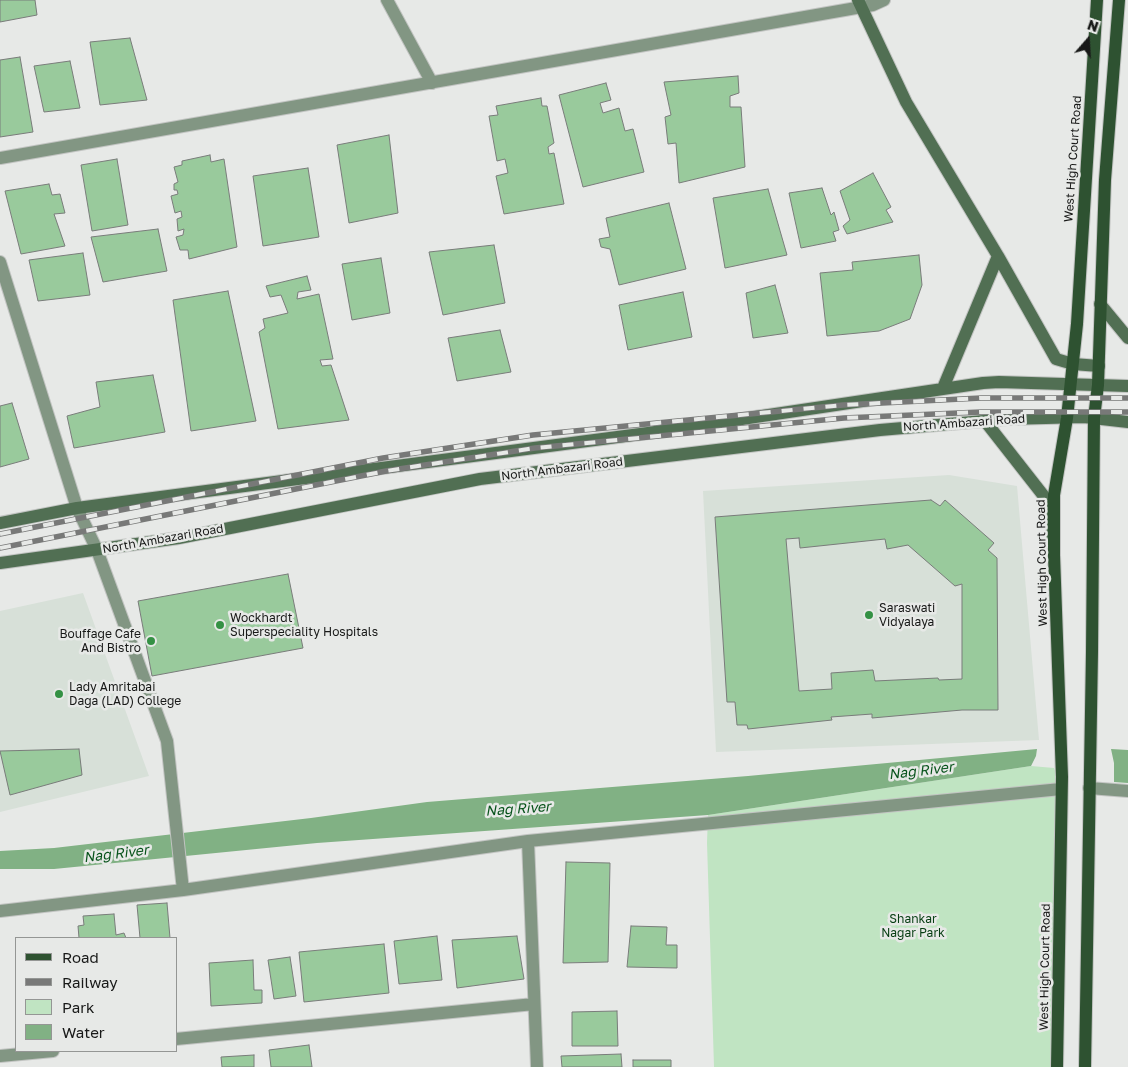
<!DOCTYPE html>
<style>
body{margin:0}
#map{position:relative;width:1128px;height:1067px;overflow:hidden;background:#e7e9e7;font-family:"Golos Text",sans-serif}
canvas{display:block}
.legend{position:absolute;left:15px;top:937px;width:162px;height:115px;box-sizing:border-box;background:#e7e9e7;border:1px solid #949694;margin:0;padding:6px 9px;list-style:none;font-size:15px;color:#181918}
.legend li{display:flex;align-items:center;gap:10px;height:25px}
.legend b{width:25px;border:1px solid #949694}
.north{position:absolute;left:1063px;top:15px;width:50px;height:50px;-webkit-text-stroke:4px #e7e9e7;paint-order:stroke;rotate:19deg;font-size:14px;font-weight:700;line-height:20px;text-align:center;color:#181918}
.north::after{content:'';display:block;margin:auto;width:18px;height:22px;background:#181918;clip-path:polygon(50% 0,100% 100%,50% 72%,0 100%)}
</style>
<div id="map">
<canvas width="1128" height="1067"></canvas>
<ul class="legend">
<li><b style="height:6px;background:#2e5231"></b>Road</li>
<li><b style="height:6px;background:#787978"></b>Railway</li>
<li><b style="height:14px;background:#c0e4c2"></b>Park</li>
<li><b style="height:14px;background:#81b184"></b>Water</li>
</ul>
<div class="north">N</div>
</div>
<script>
const g = document.querySelector('canvas').getContext('2d');
g.lineJoin = 'round';
function fillPath(path, color) {
  g.fillStyle = color;
  g.fill(path, 'evenodd');
}
function toPath(rows) {
  const path = new Path2D();
  for (const r of rows) {
    path.moveTo(r[0], r[1]);
    for (let i = 2; i < r.length; i += 2) path.lineTo(r[i], r[i + 1]);
  }
  return path;
}
function stroke(path, color, width, dash) {
  g.strokeStyle = color;
  g.lineWidth = width;
  g.lineCap = dash ? 'butt' : 'round';
  g.setLineDash(dash || []);
  g.stroke(path);
}
function label(font, color, halo, rows, align = 'center') {
  g.font = font + ' "Golos Text",sans-serif';
  g.lineWidth = 5;
  g.setLineDash([]);
  g.textBaseline = 'middle';
  g.strokeStyle = halo;
  g.fillStyle = color;
  for (const [text, x, y, turn = 0] of rows) {
    g.save();
    g.translate(x, y);
    g.rotate((+turn || 0) * Math.PI / 180);
    g.textAlign = isNaN(turn) ? turn : align;
    if (halo) g.strokeText(text, 0, 0);
    g.fillText(text, 0, 0);
    g.restore();
  }
}
const built = toPath([
 [949,475,1017,486,1039,740,716,752,703,491],
 [83,593,149,776,0,812,0,611]
]);
const green = toPath([
 [1031,766,1054,768,1057,777,1052,1067,714,1067,707,843,708,815]
]);
const water = toPath([
 [1037,749,1036,756,1031,766,708,815,317,843,54,869,0,869,0,851,54,848,311,818,427,802,748,776],
 [1111,749,1128,750,1128,783,1114,782,1114,763]
]);
const building = toPath([
 [0,0,35,0,37,15,0,22,0,0],
 [130,38,147,100,100,105,90,42,130,38],
 [20,57,33,132,0,137,0,60,20,57],
 [70,61,80,108,44,112,34,66,70,61],
 [738,76,739,93,730,96,730,107,741,107,745,167,679,183,676,143,668,144,665,117,671,115,664,82,738,76],
 [606,83,611,100,600,103,603,113,619,108,625,131,633,129,644,172,583,187,559,95,606,83],
 [541,98,542,106,547,106,554,143,548,147,549,154,554,153,564,204,504,214,496,176,508,173,505,159,497,161,489,116,498,115,496,106,541,98],
 [389,135,398,213,349,223,337,145,389,135],
 [210,155,211,162,224,159,237,247,189,259,188,250,180,250,176,237,183,235,184,229,178,231,177,219,182,217,181,211,175,213,171,196,178,194,177,190,174,190,174,184,178,182,174,167,182,165,182,161,210,155],
 [117,159,128,225,92,231,81,165,117,159],
 [308,168,319,237,263,246,253,176,308,168],
 [873,173,891,207,886,210,893,222,847,234,843,226,850,220,840,191,873,173],
 [49,184,52,195,60,194,65,213,54,214,65,246,21,254,5,191,49,184],
 [822,188,831,215,834,212,839,230,833,232,836,241,801,248,789,193,822,188],
 [768,189,787,255,725,268,713,198,768,189],
 [669,203,686,269,619,285,610,249,601,247,599,239,610,237,606,218,669,203],
 [158,229,167,271,103,282,91,237,158,229],
 [494,245,505,303,443,315,429,252,494,245],
 [83,253,90,295,38,301,29,260,83,253],
 [919,255,922,285,910,319,879,331,827,336,820,273,853,270,852,262,919,255],
 [381,258,390,313,352,320,342,264,381,258],
 [307,276,311,290,298,292,297,299,319,294,333,359,320,360,322,366,331,365,349,420,278,429,259,332,265,328,263,319,288,313,281,295,270,297,266,286,307,276],
 [775,285,788,333,753,338,746,293,775,285],
 [228,291,256,421,191,431,173,300,228,291],
 [683,292,692,337,628,350,619,305,683,292],
 [500,330,511,372,457,381,448,338,500,330],
 [153,375,165,432,74,448,67,416,100,407,96,382,153,375],
 [12,403,29,459,0,467,0,406,12,403],
 [931,500,940,506,945,500,994,543,988,550,997,558,998,710,962,710,872,718,872,714,831,717,832,720,748,729,747,725,737,725,735,702,727,702,715,517,931,500],
 [799,538,800,548,885,539,887,549,908,545,955,586,962,584,962,679,939,680,938,678,875,681,873,670,831,673,832,689,799,691,786,539,799,538],
 [288,574,303,648,152,676,138,601,288,574],
 [79,749,82,775,10,795,0,751,79,749],
 [566,862,610,863,608,962,563,963,566,862],
 [167,903,170,938,140,938,137,905,167,903],
 [114,914,116,935,124,933,126,938,79,938,78,926,84,925,83,916,114,914],
 [631,926,667,927,666,945,677,945,677,968,627,967,631,926],
 [437,936,442,980,399,984,394,941,437,936],
 [517,936,524,979,457,988,452,940,517,936],
 [384,944,389,993,304,1002,299,952,384,944],
 [290,957,296,996,274,999,268,960,290,957],
 [253,960,254,990,262,990,262,1003,211,1006,209,963,253,960],
 [617,1011,618,1046,572,1046,572,1012,617,1011],
 [309,1045,312,1067,271,1067,269,1050,309,1045],
 [621,1054,622,1067,562,1067,561,1056,621,1054],
 [254,1055,254,1067,222,1067,221,1057,254,1055],
 [633,1060,671,1060,671,1067,633,1067,633,1060]
]);
const street = toPath([
 [387,0,432,83],
 [0,158,873,5,884,0],
 [0,262,77,508,97,550,167,741,183,890],
 [1089,788,1128,791],
 [528,841,537,1067],
 [0,911,183,890,528,841,1061,789],
 [176,1039,534,1004],
 [0,1056,53,1051]
]);
const secondary = toPath([
 [858,0,906,102,998,256,1056,359,1073,364,1099,366],
 [1100,304,1128,338],
 [943,388,998,256],
 [985,421,1043,495,1051,535],
 [0,523,77,508,648,433,983,383,999,382,1128,386],
 [0,563,179,538,480,479,880,430,1007,419,1084,417,1128,422]
]);
const primary = toPath([
 [1057,1067,1062,777,1054,555,1054,495,1067,418,1077,324,1097,0],
 [1085,1067,1092,652,1094,418,1098,385,1105,180,1119,0]
]);
const rail = toPath([
 [0,534,383,458,533,435,843,405,981,398,1128,398],
 [0,548,386,471,535,448,844,418,981,412,1128,412]
]);
const markers = [
 [869,615,5,"#349144"],
 [220,625,5,"#349144"],
 [151,641,5,"#349144"],
 [59,694,5,"#349144"]
];
const streetNames = [
 ["West High Court Road",1073,159,-86],
 ["North Ambazari Road",964,423,-4],
 ["North Ambazari Road",562,469,-7],
 ["North Ambazari Road",163,539,-10],
 ["West High Court Road",1042,563,-91],
 ["West High Court Road",1045,967,-89]
];
const poiNames = [
 ["Saraswati",879,608],
 ["Vidyalaya",879,622],
 ["Wockhardt",230,618],
 ["Superspeciality Hospitals",230,632],
 ["Bouffage Cafe",141,634,"right"],
 ["And Bistro",141,648,"right"],
 ["Lady Amritabai",69,687],
 ["Daga (LAD) College",69,701]
];
const parkNames = [
 ["Shankar",913,919],
 ["Nagar Park",913,933]
];
const waterNames = [
 ["Nag River",921,771,-7],
 ["Nag River",518,809,-4],
 ["Nag River",116,854,-7]
];
fillPath(built, '#d7e0d8');
fillPath(green, '#c0e4c2');
fillPath(water, '#81b184');
fillPath(building, '#99ca9c');
stroke(building, '#797c7a', 1);
stroke(street, '#c2c4c2', 14);
stroke(secondary, '#c2c4c2', 14);
stroke(primary, '#c2c4c2', 14);
stroke(street, '#829683', 12);
stroke(secondary, '#516f53', 12);
stroke(primary, '#2e5231', 12);
stroke(rail, '#787978', 5.5);
stroke(rail, '#e7e9e7', 4, [11]);
for (const [x, y, r, color] of markers) {
  const dot = new Path2D();
  dot.arc(x, y, r, 0, 2 * Math.PI);
  g.fillStyle = color;
  g.fill(dot);
  stroke(dot, '#e7e9e7', 2);
}
label('12px', '#181918', '#e7e9e7', streetNames);
label('12px', '#181918', '#e7e9e7', poiNames, 'left');
label('12px', '#073e13', '#e7e9e7', parkNames);
label('italic 14px', '#07531b', '#e7e9e7', waterNames);
</script>
